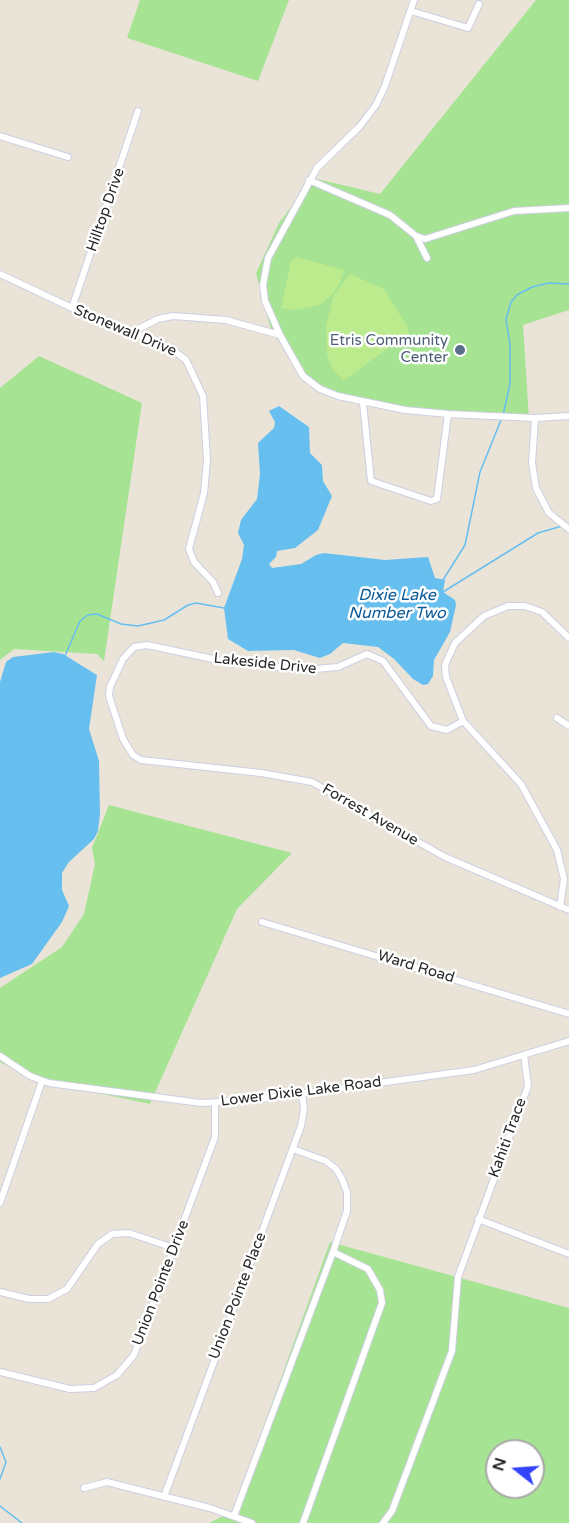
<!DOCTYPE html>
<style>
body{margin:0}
#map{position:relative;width:569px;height:1523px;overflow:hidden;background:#eae4d8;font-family:"Varela Round",sans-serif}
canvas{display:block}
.north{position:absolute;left:485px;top:1439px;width:60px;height:60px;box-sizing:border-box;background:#fff;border:2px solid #a9a9a9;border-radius:50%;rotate:287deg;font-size:16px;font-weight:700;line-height:24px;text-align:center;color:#272727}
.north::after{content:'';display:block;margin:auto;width:21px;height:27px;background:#3245fd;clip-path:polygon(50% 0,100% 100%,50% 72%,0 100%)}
</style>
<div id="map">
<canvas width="569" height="1523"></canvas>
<div class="north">N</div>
</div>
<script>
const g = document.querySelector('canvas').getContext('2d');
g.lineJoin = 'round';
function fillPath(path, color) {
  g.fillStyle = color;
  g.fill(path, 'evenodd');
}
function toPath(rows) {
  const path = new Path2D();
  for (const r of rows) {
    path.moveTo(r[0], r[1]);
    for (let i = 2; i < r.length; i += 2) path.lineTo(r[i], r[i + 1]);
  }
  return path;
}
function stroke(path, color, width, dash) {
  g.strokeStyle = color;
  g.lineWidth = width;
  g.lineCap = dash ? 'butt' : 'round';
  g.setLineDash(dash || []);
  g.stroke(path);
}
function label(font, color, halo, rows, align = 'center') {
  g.font = font + ' "Varela Round",sans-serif';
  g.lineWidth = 5;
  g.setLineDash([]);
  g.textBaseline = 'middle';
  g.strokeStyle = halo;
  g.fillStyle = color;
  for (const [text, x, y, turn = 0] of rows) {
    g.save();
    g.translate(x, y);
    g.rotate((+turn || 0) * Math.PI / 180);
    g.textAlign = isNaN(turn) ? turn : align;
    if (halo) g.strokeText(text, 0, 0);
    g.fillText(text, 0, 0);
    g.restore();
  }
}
const green = toPath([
 [140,0,289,0,258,81,127,38],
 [536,0,569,0,569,310,523,325,529,419,451,412,398,412,357,403,302,375,271,330,256,273,279,223,313,178,380,194],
 [39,356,142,403,104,661,97,654,14,649,0,660,0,388],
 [109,805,292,853,237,909,150,1104,35,1080,0,1062,0,988,62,947,84,914,95,864,92,848],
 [330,1242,569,1308,569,1523,209,1523,233,1511],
 [497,1451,533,1451,533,1487,497,1487]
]);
const pitch = toPath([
 [296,257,344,270,339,285,330,297,319,305,295,310,281,308,291,261],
 [350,274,384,289,408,328,408,334,344,380,333,370,327,355,326,326,334,295]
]);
const water = toPath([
 [279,406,309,427,310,453,322,465,323,481,332,496,318,530,295,548,277,551,276,557,269,564,272,568,301,564,316,555,324,553,385,560,428,557,435,578,445,580,443,592,455,600,456,605,450,632,434,660,433,676,428,684,423,685,413,679,394,659,378,647,343,643,330,654,320,658,294,650,248,651,228,639,224,608,242,559,244,545,238,533,241,520,257,499,260,474,258,443,274,428,275,422,269,411],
 [54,652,63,654,97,675,89,729,99,761,100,814,98,831,94,839,69,862,62,873,62,890,69,906,62,922,32,964,0,978,0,682,6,662,13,657]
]);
const stream = toPath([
 [503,415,510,384,510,345,506,319,511,302,517,295,532,287,549,283,569,284],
 [443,580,465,545,480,472,501,420],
 [443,592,538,533,562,526],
 [65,656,80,621,88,615,97,614,121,624,138,626,164,620,188,605,196,603,224,608],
 [0,1447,6,1462,0,1479],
 [0,1506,22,1523]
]);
const minor = toPath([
 [411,11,468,28,479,4],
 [0,136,68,157],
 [309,180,390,215,416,236,425,239,514,211,569,208],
 [416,236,427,258],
 [0,274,72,308,169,347,186,360,203,396,207,460,204,493,189,549,194,562,213,582,218,593],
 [72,308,138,111],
 [132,332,158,319,173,316,226,320,280,335,303,376,320,389,338,396,405,410,448,414,535,418,569,416],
 [280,335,265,301,263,285,268,258,317,168,360,126,376,105,385,86,414,0],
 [363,403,371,481,431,501,437,499,448,414],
 [535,418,532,463,536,488,549,513,569,529],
 [557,718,569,726],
 [463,721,447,730,431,726,383,661,367,654,338,667,304,670,218,660,147,645,134,647,123,659,110,687,109,696,123,739,133,755,141,760,261,773,312,782,445,857,569,910],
 [560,907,564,879,557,850,521,784,463,721,446,677,445,665,455,643,484,616,508,606,525,606,542,612,569,638],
 [262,922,569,1014],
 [0,1056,30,1076,49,1083,201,1103,254,1100,474,1070,569,1041],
 [293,1149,326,1161,336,1169,342,1179,347,1192,347,1211,333,1252,368,1269,380,1290,382,1303,303,1523],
 [0,1203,42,1081],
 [478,1219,569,1254],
 [0,1292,29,1299,48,1299,67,1289,98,1244,112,1234,129,1233,174,1248],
 [0,1372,70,1389,94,1388,117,1375,134,1355,215,1137,215,1103],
 [84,1488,107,1482,210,1508,252,1523],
 [164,1497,301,1126,304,1110,302,1093],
 [234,1516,333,1252],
 [383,1523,392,1511,452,1351,458,1277,528,1086,524,1055]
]);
const markers = [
 [460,350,6,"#5c6f8a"]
];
const streetNames = [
 ["Hilltop Drive",106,210,-71],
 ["Stonewall Drive",125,331,23],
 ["Lakeside Drive",265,664,6],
 ["Forrest Avenue",370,815,30],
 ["Ward Road",416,967,17],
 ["Lower Dixie Lake Road",301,1092,-7],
 ["Kahiti Trace",508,1138,-70],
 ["Union Pointe Drive",161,1283,-69],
 ["Union Pointe Place",238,1296,-69]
];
const serviceNames = [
 ["Etris Community",448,341],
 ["Center",448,358]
];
const waterNames = [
 ["Dixie Lake",397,596],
 ["Number Two",397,614]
];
fillPath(green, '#a6e392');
fillPath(pitch, '#bbeb8d');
fillPath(water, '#67bff0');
stroke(stream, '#67bff0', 1.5);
stroke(minor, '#cdcfe1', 8);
stroke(minor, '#fff', 6);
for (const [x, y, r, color] of markers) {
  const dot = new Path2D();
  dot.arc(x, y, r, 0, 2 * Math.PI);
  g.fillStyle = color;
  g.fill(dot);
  stroke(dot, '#fff', 2);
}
label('15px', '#272727', '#fff', streetNames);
label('15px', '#4e5e75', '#fff', serviceNames, 'right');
label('italic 16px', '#0a5a98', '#fff', waterNames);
</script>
